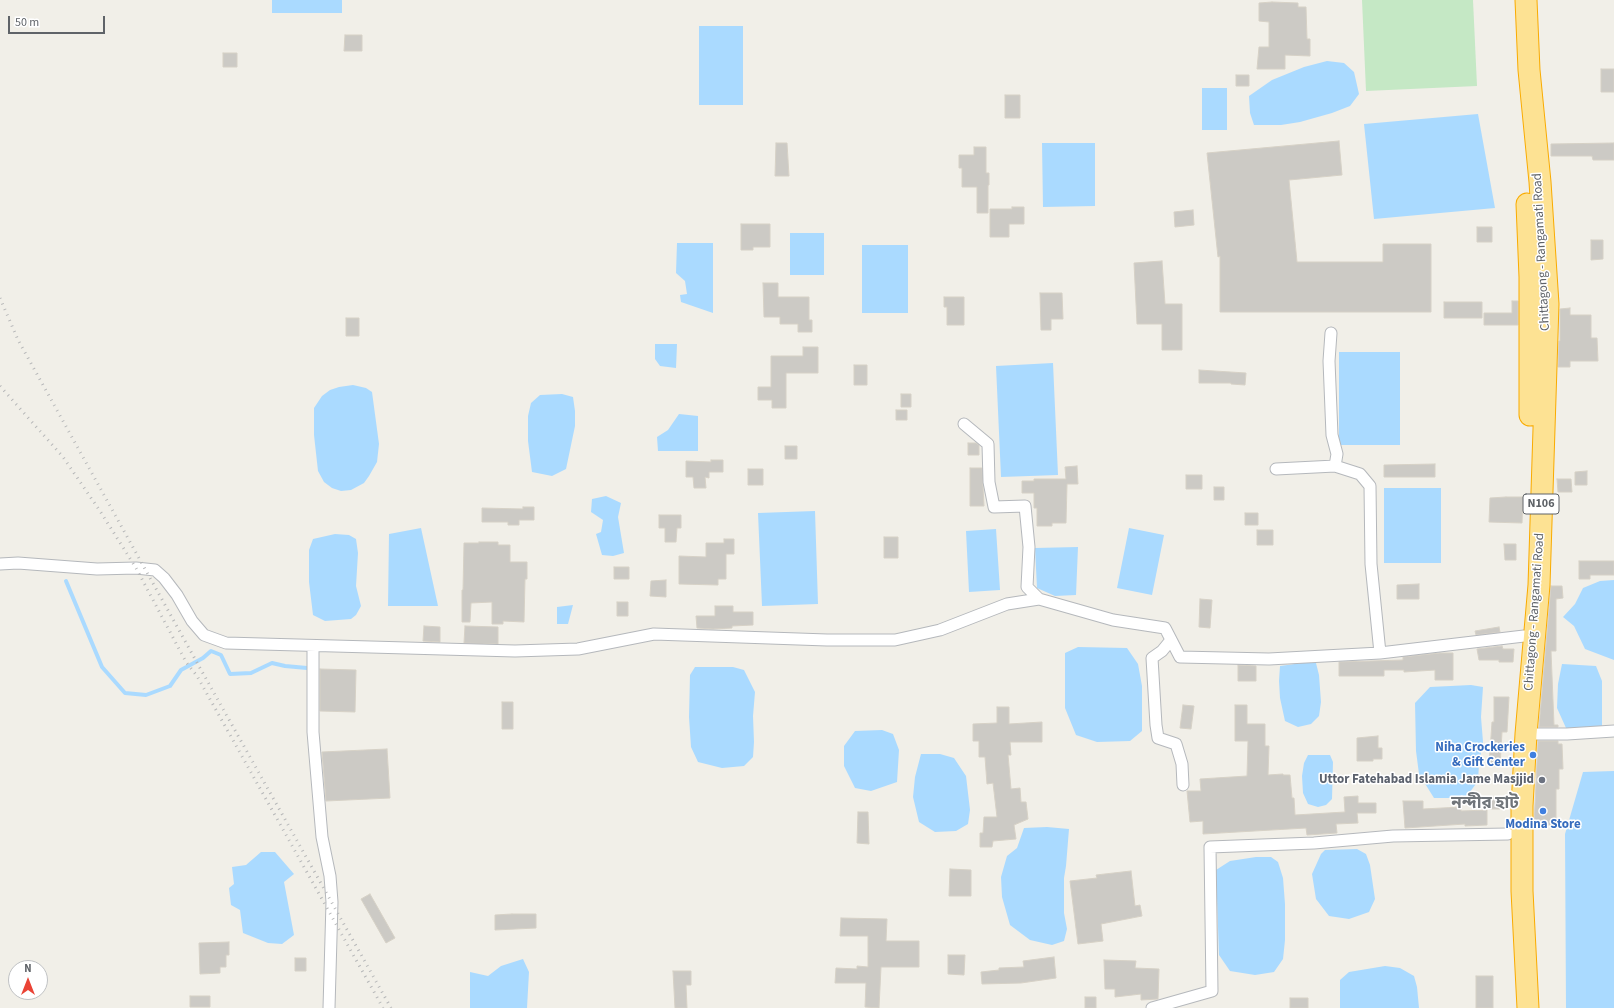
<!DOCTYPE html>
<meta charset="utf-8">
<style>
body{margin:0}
#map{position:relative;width:1614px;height:1008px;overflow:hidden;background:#f1efe8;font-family:"Source Sans 3",sans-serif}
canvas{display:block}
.north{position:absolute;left:8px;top:960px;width:40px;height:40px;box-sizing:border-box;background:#fff;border:1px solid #bfc1c3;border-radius:50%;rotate:0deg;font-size:11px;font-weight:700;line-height:16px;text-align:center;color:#5f6368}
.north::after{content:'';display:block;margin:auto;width:14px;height:18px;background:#ea4335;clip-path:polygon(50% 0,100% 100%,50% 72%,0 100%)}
.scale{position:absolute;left:8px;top:16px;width:97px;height:18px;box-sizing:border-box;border:2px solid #5f6368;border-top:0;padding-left:5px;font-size:12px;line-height:14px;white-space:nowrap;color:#5f6368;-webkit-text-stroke:3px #fff;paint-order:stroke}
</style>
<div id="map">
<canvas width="1614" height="1008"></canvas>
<div class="north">N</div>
<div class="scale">50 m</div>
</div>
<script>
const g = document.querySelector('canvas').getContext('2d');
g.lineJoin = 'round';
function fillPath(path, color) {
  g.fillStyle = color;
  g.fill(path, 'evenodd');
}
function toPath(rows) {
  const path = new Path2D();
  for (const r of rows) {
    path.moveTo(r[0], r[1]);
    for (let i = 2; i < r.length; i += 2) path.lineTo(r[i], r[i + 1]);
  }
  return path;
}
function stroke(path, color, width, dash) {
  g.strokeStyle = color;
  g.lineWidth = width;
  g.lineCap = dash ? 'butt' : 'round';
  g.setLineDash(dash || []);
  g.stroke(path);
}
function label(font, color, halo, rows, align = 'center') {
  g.font = font + ' "Source Sans 3","Noto Sans Bengali",sans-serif';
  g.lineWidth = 3;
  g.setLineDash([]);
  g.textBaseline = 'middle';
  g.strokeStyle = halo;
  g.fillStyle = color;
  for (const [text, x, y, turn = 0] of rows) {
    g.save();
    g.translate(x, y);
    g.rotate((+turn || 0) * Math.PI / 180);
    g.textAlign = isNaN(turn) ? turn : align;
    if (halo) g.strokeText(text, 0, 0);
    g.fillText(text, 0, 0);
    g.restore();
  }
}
const green = toPath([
 [1362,0,1473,0,1477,86,1366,91]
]);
const water = toPath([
 [272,0,342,0,342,13,272,13],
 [699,26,743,26,743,105,699,105],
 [1327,61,1344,63,1354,72,1359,94,1350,106,1332,113,1300,122,1281,125,1254,125,1250,113,1249,96,1272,80,1304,67],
 [1202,88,1227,88,1227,130,1202,130],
 [1478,114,1495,208,1374,219,1364,124],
 [1042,143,1095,143,1095,206,1043,207],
 [790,233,824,233,824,275,790,275],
 [677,243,713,243,713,313,681,302,680,295,687,294,685,281,676,273],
 [862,245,908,245,908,313,862,313],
 [655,344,677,344,676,368,660,366,655,359],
 [1339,352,1400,352,1400,445,1339,445],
 [1053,363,1058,475,1001,477,996,366],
 [353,385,366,388,372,392,379,444,377,462,369,476,364,483,351,490,341,491,332,488,324,482,318,471,314,435,314,408,322,396,330,390,339,387],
 [562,394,573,397,575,411,575,426,566,469,552,476,532,472,528,441,528,416,531,403,540,395],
 [679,414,698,416,698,451,658,451,657,437,668,430],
 [1384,488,1441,488,1441,563,1384,563],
 [606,496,621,503,618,517,624,553,613,556,602,555,596,534,601,532,603,520,591,512,592,499],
 [815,511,818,604,762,606,758,513],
 [421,528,438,606,388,606,389,534],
 [1129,528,1164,535,1152,595,1117,588],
 [996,529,1000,590,969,592,966,531],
 [335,534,349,535,356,539,358,553,356,586,361,606,356,615,351,619,325,621,313,615,309,582,309,550,313,539],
 [1078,547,1076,595,1055,596,1037,588,1035,548],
 [1614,580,1614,660,1585,649,1574,626,1563,617,1575,604,1583,588,1600,581],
 [573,605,568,624,557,624,557,607],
 [1078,647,1127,648,1138,664,1142,686,1142,731,1130,741,1097,742,1076,735,1065,708,1065,653],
 [1302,663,1316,663,1319,675,1321,702,1319,716,1311,724,1298,727,1285,721,1280,698,1279,681,1280,666],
 [1562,664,1596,666,1602,681,1602,729,1566,728,1557,708,1558,684],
 [695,667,733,667,744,670,755,692,753,716,754,742,753,757,744,766,722,768,698,762,691,747,689,717,690,675],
 [1471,685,1483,687,1481,717,1483,742,1479,764,1478,781,1467,796,1448,798,1434,798,1419,774,1416,751,1415,703,1430,687],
 [882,730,893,734,899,750,897,782,871,791,855,788,844,766,844,746,855,731],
 [921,754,940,754,954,758,966,776,970,810,968,824,956,831,935,832,919,822,913,797,915,777],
 [1308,755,1330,755,1333,762,1332,799,1326,805,1318,807,1308,804,1303,793,1302,776,1304,763],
 [1614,771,1614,1008,1566,1008,1565,834,1583,772],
 [1047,827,1069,829,1066,866,1064,878,1064,913,1067,929,1064,941,1052,945,1030,940,1010,925,1002,897,1001,877,1007,856,1017,848,1024,828],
 [1357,849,1366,854,1370,865,1375,899,1369,912,1349,919,1329,916,1316,899,1312,874,1321,854,1325,850],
 [261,852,275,852,294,874,284,882,294,935,282,944,268,943,243,933,240,910,231,905,229,888,234,884,232,867,246,865],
 [1256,857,1271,857,1278,862,1283,878,1285,904,1285,940,1283,959,1274,972,1255,975,1230,971,1219,955,1216,870,1230,861],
 [523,959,529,972,527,1008,470,1008,470,972,488,976,501,966],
 [1385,966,1400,968,1414,976,1417,987,1419,1008,1340,1008,1340,980,1349,972]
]);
const stream = toPath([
 [66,581,102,667,125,693,146,695,170,686,181,670,203,658,211,651,221,655,230,674,251,673,272,663,285,666,307,668]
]);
const building = toPath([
 [1272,2,1298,3,1298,7,1306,7,1307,39,1310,39,1310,56,1285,55,1285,69,1257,69,1259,47,1269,47,1269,22,1259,21,1259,3,1272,2],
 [345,35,362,35,362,51,344,51,345,35],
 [223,53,237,53,237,67,223,67,223,53],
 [1601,69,1614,69,1614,92,1601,92,1601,69],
 [1236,75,1249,75,1249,86,1236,86,1236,75],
 [1005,95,1020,95,1020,118,1005,118,1005,95],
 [1339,141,1342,175,1289,180,1297,262,1383,262,1383,244,1431,244,1431,312,1220,312,1220,256,1218,257,1207,153,1339,141],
 [776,143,787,143,789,176,775,176,776,143],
 [1614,143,1614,160,1593,160,1592,156,1551,156,1551,144,1614,143],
 [974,147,986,147,986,173,989,173,989,185,988,185,988,213,977,213,977,187,962,187,962,168,959,168,959,155,974,155,974,147],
 [1012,207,1024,207,1024,224,1009,224,1009,237,990,237,990,209,1012,209,1012,207],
 [1193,210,1194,225,1175,227,1174,212,1193,210],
 [741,224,770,224,770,247,753,247,753,250,741,250,741,224],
 [1477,227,1492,227,1492,242,1477,242,1477,227],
 [1591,240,1603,240,1603,259,1591,260,1591,240],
 [1162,261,1165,304,1182,304,1182,350,1162,350,1162,324,1137,324,1134,263,1162,261],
 [763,283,778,283,778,297,809,297,809,320,812,320,812,332,798,332,798,324,780,324,780,317,764,317,763,283],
 [1040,293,1062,293,1063,319,1051,319,1051,330,1041,330,1040,293],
 [944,297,964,297,964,325,947,325,947,307,944,307,944,297],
 [1512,301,1518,301,1518,325,1484,325,1484,313,1512,313,1512,301],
 [1444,302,1482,302,1482,318,1444,318,1444,302],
 [1570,308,1570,315,1591,315,1591,338,1597,338,1598,361,1570,361,1570,367,1558,367,1559,341,1560,341,1560,309,1570,308],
 [346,318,359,318,359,336,346,336,346,318],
 [803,347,818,347,818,373,786,373,786,408,772,408,772,400,758,400,758,387,771,387,771,356,803,356,803,347],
 [854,365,867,365,867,385,854,385,854,365],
 [1199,370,1246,373,1245,385,1231,384,1231,383,1199,383,1199,370],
 [901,394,911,394,911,407,901,407,901,394],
 [896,410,907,410,907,420,896,420,896,410],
 [968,443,976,443,979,445,979,455,968,455,968,443],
 [785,446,797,446,797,459,785,459,785,446],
 [711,460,723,460,723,472,709,472,709,478,705,477,706,488,694,488,693,477,686,477,686,461,711,462,711,460],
 [1435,464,1435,477,1384,477,1384,465,1435,464],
 [1077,466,1078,484,1067,484,1066,523,1052,523,1052,526,1037,526,1037,508,1034,508,1034,493,1022,493,1022,481,1034,481,1034,479,1066,479,1065,467,1077,466],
 [970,468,982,468,984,506,970,506,970,468],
 [748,469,763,469,763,485,748,485,748,469],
 [1587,471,1587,485,1575,485,1575,472,1587,471],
 [1186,475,1202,475,1202,489,1186,489,1186,475],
 [1557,479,1571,479,1572,492,1558,492,1557,479],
 [1214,487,1224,487,1224,500,1214,500,1214,487],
 [1506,497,1523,497,1522,523,1489,522,1490,498,1506,497],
 [523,507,534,507,534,520,519,520,519,525,508,525,508,522,482,522,482,508,523,509,523,507],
 [1245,513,1258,513,1258,525,1245,525,1245,513],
 [659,515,681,515,681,528,677,528,676,542,665,542,665,528,659,528,659,515],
 [1257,530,1273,530,1273,545,1257,545,1257,530],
 [884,537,898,537,898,558,884,558,884,537],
 [724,539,734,539,734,554,726,554,726,579,718,579,718,585,679,584,679,556,706,557,706,543,724,543,724,539],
 [479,542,498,542,498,545,510,545,510,562,527,562,527,579,525,579,524,622,503,621,503,624,492,624,492,602,471,603,470,622,462,622,462,590,463,590,464,543,479,543,479,542],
 [1504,544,1516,544,1516,560,1505,560,1504,544],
 [1579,561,1614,561,1614,575,1590,575,1590,579,1579,579,1579,561],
 [614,567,629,567,629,579,614,579,614,567],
 [666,580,666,597,650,596,651,581,666,580],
 [1419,584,1419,599,1397,599,1397,585,1419,584],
 [1551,586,1562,586,1563,598,1556,599,1556,651,1551,651,1554,725,1558,725,1558,727,1539,727,1551,586],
 [1200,599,1212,600,1210,628,1199,627,1200,599],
 [617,602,628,602,628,616,617,616,617,602],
 [715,606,733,606,733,612,753,612,753,625,732,626,732,628,713,629,697,628,696,616,715,616,715,606],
 [424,626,440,627,440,642,423,641,424,626],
 [465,626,498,627,498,644,464,643,465,626],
 [1499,627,1500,632,1476,635,1475,631,1499,627],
 [1502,646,1503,649,1514,649,1513,662,1499,662,1499,660,1479,660,1477,649,1502,646],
 [1440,653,1453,653,1453,680,1435,680,1435,670,1404,672,1404,670,1384,670,1384,676,1339,676,1339,662,1403,660,1403,657,1440,653],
 [1238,665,1256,666,1256,681,1238,681,1238,665],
 [320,669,356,670,355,712,320,711,320,669],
 [1494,697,1509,697,1507,732,1502,732,1500,766,1489,766,1492,722,1494,722,1494,697],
 [502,702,513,702,513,729,502,729,502,702],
 [1183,705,1194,706,1191,729,1180,728,1183,705],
 [1235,705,1247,705,1247,724,1265,724,1265,746,1269,746,1268,775,1283,774,1283,775,1290,775,1292,798,1294,798,1295,815,1345,812,1344,797,1358,796,1358,803,1376,803,1376,813,1357,813,1358,823,1336,824,1337,833,1307,835,1306,828,1203,834,1203,821,1190,822,1187,791,1201,791,1200,779,1247,776,1248,741,1235,741,1235,705],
 [997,707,1009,707,1009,724,1042,722,1042,742,1010,742,1011,755,1008,755,1011,789,1020,788,1021,802,1026,802,1028,819,1014,825,1016,839,993,841,992,847,980,847,980,833,983,833,984,817,997,817,993,783,987,784,985,757,979,757,979,741,973,741,973,724,997,723,997,707],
 [1378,736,1378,748,1382,748,1382,759,1373,759,1373,761,1357,761,1357,738,1378,736],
 [1538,741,1558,741,1558,744,1562,744,1563,769,1559,769,1559,789,1556,789,1556,825,1534,825,1538,741],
 [387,749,390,798,326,801,322,752,387,749],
 [1490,797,1500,797,1500,809,1489,809,1490,797],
 [1403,801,1423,801,1423,809,1461,807,1461,811,1487,810,1487,825,1465,826,1465,824,1405,828,1403,801],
 [858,812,868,812,869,844,857,843,858,812],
 [950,869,971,870,971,896,949,896,950,869],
 [1131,871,1135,906,1140,905,1142,916,1101,924,1103,941,1078,944,1070,881,1097,878,1096,875,1131,871],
 [370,894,395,938,386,943,361,899,370,894],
 [512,914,536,914,536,928,495,930,495,915,512,914],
 [841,918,887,919,886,941,919,941,919,967,881,967,879,1008,865,1007,866,983,835,983,836,968,857,969,857,966,868,967,868,936,840,936,841,918],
 [229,942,229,955,226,955,226,967,220,967,220,973,200,974,199,943,229,942],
 [948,955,965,955,964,975,948,974,948,955],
 [1054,957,1056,978,1021,983,982,984,981,972,999,970,999,968,1024,967,1023,961,1054,957],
 [295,958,306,958,306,971,295,971,295,958],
 [1104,960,1136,961,1135,968,1159,969,1158,999,1141,1000,1141,994,1115,997,1115,989,1105,989,1104,960],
 [673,971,691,971,691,985,686,985,687,1008,675,1008,673,971],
 [1476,976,1493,976,1493,1008,1476,1008,1476,976],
 [190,996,210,996,210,1007,190,1007,190,996],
 [1085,997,1096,997,1096,1008,1085,1008,1085,997],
 [1290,998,1308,998,1308,1008,1290,1008,1290,998]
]);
const street = toPath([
 [1331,333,1329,361,1332,435,1337,454,1335,466,1360,474,1370,486,1371,564,1380,653],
 [964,424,988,444,989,482,994,507,1025,506,1029,547,1027,587,1039,599],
 [1276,469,1335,466],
 [0,564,18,563,97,569,136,568,155,570,164,578,177,595,192,621,204,635,226,643,515,651,578,649,654,634,827,640,895,640,940,630,1007,604,1039,599,1113,620,1165,628,1180,657,1269,659,1380,653,1524,636],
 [1171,640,1162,651,1152,658,1156,725,1158,738,1176,744,1182,764,1183,785],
 [313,646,313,732,322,837,330,876,332,902,329,1008],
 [1526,734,1567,734,1614,731],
 [1152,1008,1212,991,1210,847,1314,843,1393,836,1508,834]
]);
const highway = toPath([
 [1526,0,1529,70,1540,182,1548,304,1539,585,1526,734,1522,806,1522,891,1528,1008],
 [1527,204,1530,277,1530,415]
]);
const rail = toPath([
 [0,298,18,340,200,668,391,1008],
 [0,386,63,457,100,511,136,568,186,662,197,676,383,1008]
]);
const markers = [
 [1533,755,4,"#3f7fe0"],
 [1542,780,4,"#6b7280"],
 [1543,811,4,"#3f7fe0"]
];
const shields = [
 [1541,504,36]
];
const shieldNames = [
 ["N106",1541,504]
];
const streetNames = [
 ["Chittagong - Rangamati Road",1542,252,-93],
 ["Chittagong - Rangamati Road",1535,612,-86]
];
const shopNames = [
 ["Niha Crockeries",1525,748],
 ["& Gift Center",1525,763],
 ["Modina Store",1543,825,"center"]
];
const worshipNames = [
 ["Uttor Fatehabad Islamia Jame Masjjid",1534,780]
];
const districtNames = [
 ["নন্দীর হাট",1485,804]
];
fillPath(green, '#c5e8c5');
fillPath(water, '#aadaff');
stroke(stream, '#aadaff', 4);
fillPath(building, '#cccac5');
stroke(building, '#d6d1c6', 1);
stroke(street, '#b5b8bc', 13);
stroke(highway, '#f9ab00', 23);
stroke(street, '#fff', 11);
stroke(highway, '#fde293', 21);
stroke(rail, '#b6b7b8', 3, [1, 5]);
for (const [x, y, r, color] of markers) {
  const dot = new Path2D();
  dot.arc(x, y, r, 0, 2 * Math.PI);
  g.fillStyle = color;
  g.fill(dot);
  stroke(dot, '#fff', 1.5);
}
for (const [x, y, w] of shields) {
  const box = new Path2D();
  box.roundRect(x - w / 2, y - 10, w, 20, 3);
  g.fillStyle = '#fff';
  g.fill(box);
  stroke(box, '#5f6368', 1);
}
label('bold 12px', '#5f6368', null, shieldNames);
label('13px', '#5f6368', '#fff', streetNames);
label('bold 13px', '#366cbe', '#fff', shopNames, 'right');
label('bold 13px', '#5b616d', '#fff', worshipNames, 'right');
label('bold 17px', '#70757a', '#fff', districtNames);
</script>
